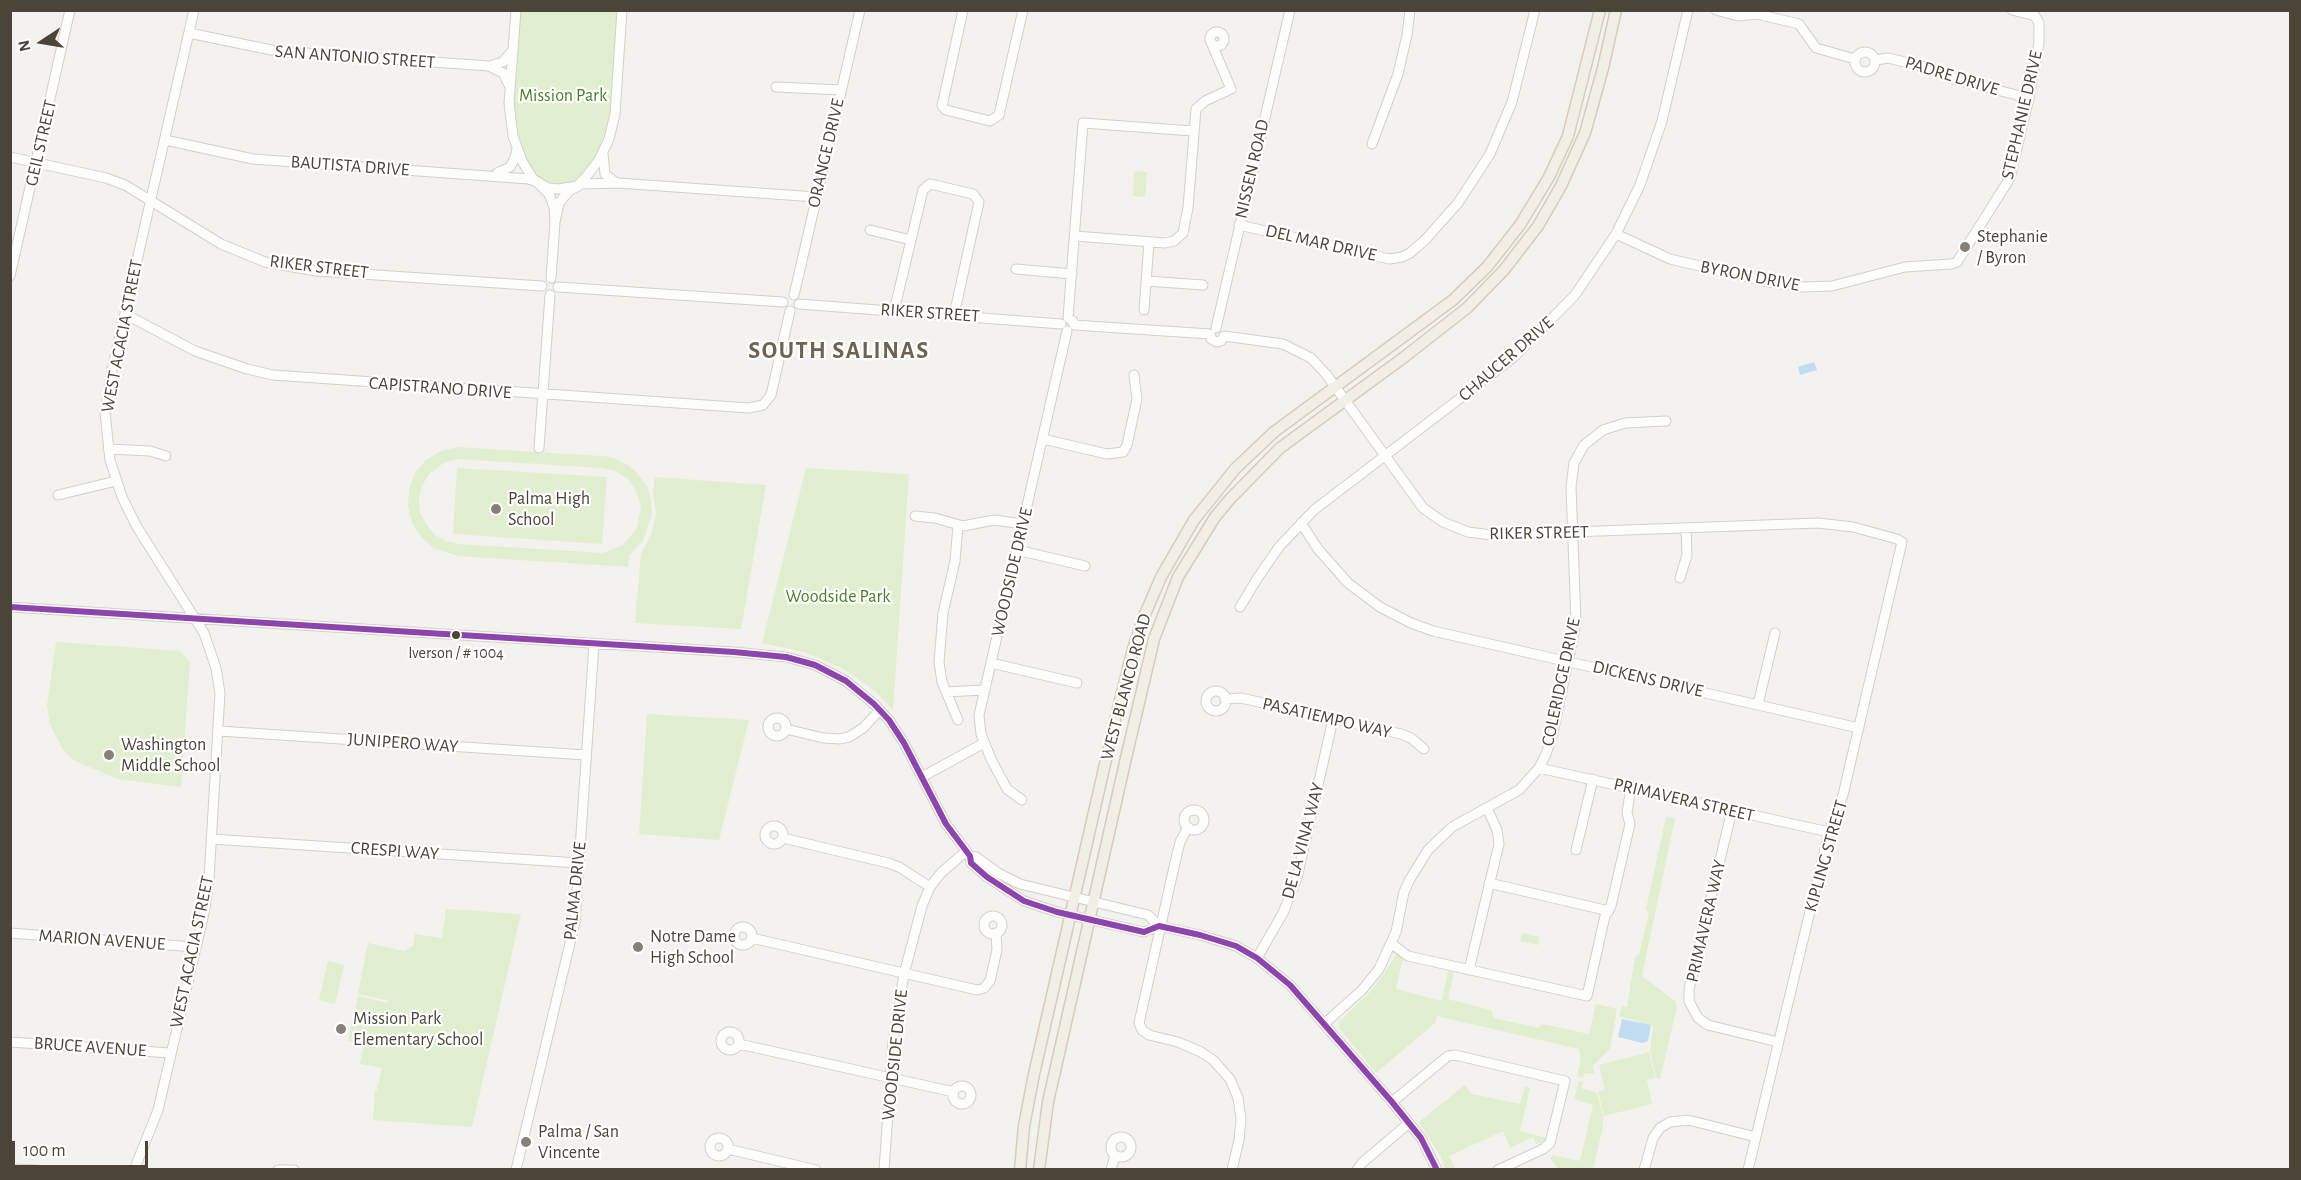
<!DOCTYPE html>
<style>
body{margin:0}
#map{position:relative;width:2301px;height:1180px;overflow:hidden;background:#f4f2ee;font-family:"Alegreya Sans",sans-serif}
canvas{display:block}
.frame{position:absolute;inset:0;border:12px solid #4b4439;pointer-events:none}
.north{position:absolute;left:12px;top:12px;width:60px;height:60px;-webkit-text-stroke:4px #fff;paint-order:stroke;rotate:258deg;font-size:16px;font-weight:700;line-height:24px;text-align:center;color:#4b4439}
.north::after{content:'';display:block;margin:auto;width:21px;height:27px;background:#4b4439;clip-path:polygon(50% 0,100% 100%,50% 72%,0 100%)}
.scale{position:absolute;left:12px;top:1141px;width:136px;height:27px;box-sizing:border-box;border:3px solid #4b4439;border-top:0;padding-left:8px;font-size:18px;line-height:21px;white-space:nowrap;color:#4b4439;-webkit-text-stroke:4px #fff;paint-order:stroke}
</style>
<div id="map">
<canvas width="2301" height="1180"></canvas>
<div class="frame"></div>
<div class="north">N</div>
<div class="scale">100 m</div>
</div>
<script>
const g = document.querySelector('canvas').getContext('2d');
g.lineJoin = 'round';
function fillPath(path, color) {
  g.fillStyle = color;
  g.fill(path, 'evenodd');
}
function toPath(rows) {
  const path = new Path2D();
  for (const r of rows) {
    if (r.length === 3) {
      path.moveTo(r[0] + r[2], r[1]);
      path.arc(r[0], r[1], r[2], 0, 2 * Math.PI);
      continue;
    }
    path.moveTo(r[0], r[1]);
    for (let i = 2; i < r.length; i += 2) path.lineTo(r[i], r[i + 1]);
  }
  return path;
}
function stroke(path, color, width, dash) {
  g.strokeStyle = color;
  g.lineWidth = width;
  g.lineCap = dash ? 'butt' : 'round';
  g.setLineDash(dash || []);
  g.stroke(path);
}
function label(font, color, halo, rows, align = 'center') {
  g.font = font + ' "Alegreya Sans",sans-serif';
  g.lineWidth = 4.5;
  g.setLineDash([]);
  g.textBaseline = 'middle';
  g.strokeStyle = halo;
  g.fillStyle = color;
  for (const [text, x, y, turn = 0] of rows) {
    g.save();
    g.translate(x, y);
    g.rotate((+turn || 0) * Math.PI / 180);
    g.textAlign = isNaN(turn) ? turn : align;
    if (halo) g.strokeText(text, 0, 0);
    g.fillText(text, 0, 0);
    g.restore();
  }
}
const green = toPath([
 [516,11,622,11,615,114,593,168,568,188,537,182,522,161,509,103],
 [1134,171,1147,172,1145,197,1133,196],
 [457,447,601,456,611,457,628,465,635,471,647,486,650,495,652,514,643,541,629,555,628,567,458,556,434,548,421,537,412,523,408,506,409,489,415,473,426,460,441,451],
 [458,459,601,468,615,471,628,479,636,491,641,506,637,528,623,545,603,553,459,544,446,541,435,535,426,524,420,512,419,499,422,486,429,474,445,462],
 [457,468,607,477,602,544,453,534],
 [806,468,909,474,893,710,875,691,844,669,804,652,762,643],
 [655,477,766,485,741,629,635,623,641,554,651,535,656,514,653,493],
 [56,642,180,651,190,662,181,787,118,779,73,760,63,750,50,724,47,705],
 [647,714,749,720,719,840,639,834],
 [1666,817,1675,818,1642,976,1675,1001,1677,1007,1660,1079,1656,1078,1650,1051,1653,1026,1619,1016,1622,1006,1627,1007,1635,957,1639,955,1649,913,1646,909],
 [446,909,521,914,472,1127,373,1120,375,1090,377,1090,382,1068,360,1064,364,1044,348,1041,353,1018,384,1024,354,1017,358,996,388,1003,389,1001,358,994,368,943,404,951,413,946,415,934,442,938],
 [1522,933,1540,937,1538,945,1520,941],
 [1396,955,1403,957,1396,989,1442,1001,1448,971,1454,972,1448,999,1491,1010,1494,1018,1538,1028,1542,1024,1589,1034,1596,1004,1617,1009,1610,1049,1593,1066,1595,1074,1585,1073,1583,1078,1577,1076,1581,1059,1579,1049,1437,1016,1436,1022,1376,1073,1339,1028,1339,1022,1373,989],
 [328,961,344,965,335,1004,319,1000],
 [1649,1052,1655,1078,1647,1080,1652,1104,1604,1116,1598,1091,1605,1090,1599,1065],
 [1579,1081,1583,1082,1581,1088,1597,1093,1603,1115,1603,1127,1593,1169,1558,1169,1550,1158,1553,1155,1580,1161,1593,1105,1574,1099],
 [1465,1085,1472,1094,1520,1104,1525,1086,1530,1088,1520,1131,1546,1138,1545,1141,1536,1144,1533,1137,1510,1148,1503,1131,1449,1156,1455,1169,1445,1169,1441,1157,1419,1122]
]);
const water = toPath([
 [1814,362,1817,370,1800,375,1798,367],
 [1622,1019,1651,1025,1648,1041,1643,1043,1618,1037]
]);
const minor = toPath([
 [516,10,509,103,513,136,522,161,533,179,548,188,558,189,577,186,586,177,599,160,609,139,615,114,622,10],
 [963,10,942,106,946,110,990,121,999,115,1023,10],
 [1716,10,1738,16,1757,14,1799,24,1816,48,1855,59],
 [1217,39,7],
 [189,33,276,51,489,66,503,73,510,87],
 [1865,62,10],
 [1876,60,1888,58,1942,71,1956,80,2029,98],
 [489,66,503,62,513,50],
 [776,87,841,90],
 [165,140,253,159,529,179,537,182,549,194,554,207,555,222],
 [1372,144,1398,74,1407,35,1410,10],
 [603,154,605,174,615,182],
 [10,157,106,178,125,185,221,244,265,262,316,271,542,286],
 [497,173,510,167,515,158,517,149],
 [1239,225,1389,259,1402,257,1410,253,1425,240,1458,203,1490,154,1512,102,1535,10],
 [870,230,911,240],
 [1616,234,1670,259,1768,282,1803,287,1832,286,1905,267,1951,264,1957,262,2010,178,2029,98,2039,43,2039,23,2035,16,2012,10],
 [1075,236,1165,243,1174,241,1183,233,1188,208,1196,109,1205,101,1231,89,1211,42],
 [1016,269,1072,274],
 [10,276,70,10],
 [551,278,555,222,559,203,569,191,582,184,618,183,816,197],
 [1146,281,1203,285],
 [558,287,783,302],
 [794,295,860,10],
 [799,304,1061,324],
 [1144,310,1149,242],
 [894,311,923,190,930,184,973,194,979,202,954,315],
 [125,314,195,351,247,369,273,375,749,408,763,405,771,395,790,311],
 [1074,325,1073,321,1068,318,1083,123,1193,131],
 [1074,325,1210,334],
 [1216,328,1290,10],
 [1210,334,1211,339,1217,342,1221,341,1224,336],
 [1224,336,1283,344,1311,358,1326,374,1423,508,1443,522,1468,532,1491,535,1818,523,1853,527,1897,539,1902,542,1843,795,1829,832,1748,1170],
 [1043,439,1107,454,1123,452,1127,445,1137,399,1134,375],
 [539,448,550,295],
 [108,449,150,451,166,456],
 [58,495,116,481],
 [915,516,935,518,963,526,994,520,1023,524],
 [1301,523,1318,549,1348,583,1380,607,1411,623,1433,631,1859,728],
 [1017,550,1085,566],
 [1680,578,1687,555,1686,528],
 [10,607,734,652,786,657,815,665,846,681,874,704,889,720,904,743,946,824,970,856,971,863,987,877,1024,901,1057,912,1144,932,1159,926,1200,935,1236,946,1257,958,1290,985,1392,1102,1421,1138,1437,1170],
 [1240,607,1257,579,1279,547,1314,510,1514,357,1575,295,1616,234,1640,185,1662,121,1688,10],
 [991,663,1077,683],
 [1216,701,10],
 [946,692,983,690],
 [1225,699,1241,698,1401,734,1411,738,1424,749],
 [1758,704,1775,633],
 [777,727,9],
 [958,720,942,682,939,662,943,613,955,561,958,526],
 [786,729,823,738,840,739,849,737,863,728,880,710],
 [219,731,586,755],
 [1539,768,1829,832],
 [922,777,984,743],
 [1022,800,1007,789,991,759,981,734,979,715,1067,331],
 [1194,820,10],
 [1732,810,1689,989,1689,1001,1698,1018,1708,1025,1778,1042],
 [774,835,9],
 [1188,827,1180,842,1174,867,1139,1023,1142,1030,1149,1035,1178,1042,1201,1052,1213,1060,1230,1079,1238,1098,1241,1119,1239,1140,1232,1170],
 [783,838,888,863,899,867,930,887],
 [211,839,579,863],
 [1576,850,1593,779],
 [970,856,976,857,998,873,1020,884,1148,915,1159,926],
 [1489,883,1609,911],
 [993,925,9],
 [743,936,9],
 [10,933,194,947],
 [752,938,977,990,984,988,990,981,997,950,996,933],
 [1392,944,1408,956,1587,996,1605,916,1611,906,1630,824,1627,813,1631,787],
 [1257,958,1283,913,1297,878,1333,719],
 [1469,970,1499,844,1497,830,1487,808],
 [1324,1024,1362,990,1379,969,1396,932,1404,892,1410,879,1428,850,1452,827,1519,790,1539,768,1546,754,1553,733,1576,623,1571,487,1574,463,1584,445,1603,430,1625,423,1666,421],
 [730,1041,9],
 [10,1042,170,1053],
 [739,1044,954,1092],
 [962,1095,9],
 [1392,1102,1448,1056,1455,1055,1565,1081,1550,1143,1543,1149,1498,1170],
 [1121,1147,10],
 [719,1147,9],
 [728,1149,816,1170],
 [10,1169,37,1170],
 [134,1170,158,1110,205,909,209,879,220,693,216,668,204,633,137,527,122,497,110,460,105,412,112,370,194,10],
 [278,1170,294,1170],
 [516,1170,575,922,594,644],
 [884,1170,893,1042,904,974,922,906,930,887,941,873,965,852],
 [1111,1170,1115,1155],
 [1357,1170,1362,1163,1409,1123],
 [1644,1170,1653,1138,1660,1128,1670,1122,1688,1120,1756,1137]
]);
const major = toPath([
 [1020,1170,1024,1126,1034,1074,1116,716,1133,649,1143,619,1161,577,1194,520,1235,469,1274,432,1453,300,1487,267,1520,225,1549,177,1568,136,1600,10],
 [1039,1170,1048,1102,1126,758,1154,639,1178,577,1215,517,1230,499,1280,448,1403,358,1467,308,1504,270,1538,226,1561,186,1585,133,1603,68,1616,10]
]);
const bus1 = toPath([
 [10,607,734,652,786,657,815,665,846,681,874,704,889,720,904,743,946,824,970,856,971,863,987,877,1024,901,1057,912,1144,932,1159,926,1200,935,1236,946,1257,958,1290,985,1392,1102,1421,1138,1437,1170]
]);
const markers = [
 [1965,247,6,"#868178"],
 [496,509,6,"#868178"],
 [456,635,5,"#4b4439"],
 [109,755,6,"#868178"],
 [638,947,6,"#868178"],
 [341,1029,6,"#868178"],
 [526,1142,6,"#868178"]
];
const busNames = [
 ["Iverson / # 1004",456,653]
];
const streetNames = [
 ["SAN ANTONIO STREET",355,57,4],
 ["PADRE DRIVE",1952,76,17],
 ["STEPHANIE DRIVE",2022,115,-77],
 ["GEIL STREET",41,143,-77],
 ["ORANGE DRIVE",826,153,-77],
 ["BAUTISTA DRIVE",350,166,4],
 ["NISSEN ROAD",1252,169,-77],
 ["DEL MAR DRIVE",1321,243,13],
 ["RIKER STREET",319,267,7],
 ["BYRON DRIVE",1750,276,11],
 ["RIKER STREET",930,313,4],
 ["WEST ACACIA STREET",122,336,-79],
 ["CHAUCER DRIVE",1506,359,-41],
 ["CAPISTRANO DRIVE",440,388,4],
 ["RIKER STREET",1539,533,-1],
 ["WOODSIDE DRIVE",1012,572,-77],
 ["DICKENS DRIVE",1648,679,13],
 ["COLERIDGE DRIVE",1561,682,-78],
 ["WEST BLANCO ROAD",1126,687,-75],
 ["PASATIEMPO WAY",1327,718,13],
 ["JUNIPERO WAY",403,743,4],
 ["PRIMAVERA STREET",1684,800,13],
 ["DE LA VINA WAY",1303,841,-75],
 ["CRESPI WAY",395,851,4],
 ["KIPLING STREET",1826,856,-74],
 ["PALMA DRIVE",575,891,-84],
 ["PRIMAVERA WAY",1706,921,-77],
 ["MARION AVENUE",102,940,4],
 ["WEST ACACIA STREET",192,952,-78],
 ["BRUCE AVENUE",90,1047,4],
 ["WOODSIDE DRIVE",895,1055,-84]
];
const parkNames = [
 ["Mission Park",563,96],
 ["Woodside Park",838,597]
];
const poiNames = [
 ["Stephanie",1977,237],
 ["/ Byron",1977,258],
 ["Palma High",508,499],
 ["School",508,520],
 ["Washington",121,745],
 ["Middle School",121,766],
 ["Notre Dame",650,937],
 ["High School",650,958],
 ["Mission Park",353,1019],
 ["Elementary School",353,1040],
 ["Palma / San",538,1132],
 ["Vincente",538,1153]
];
const districtNames = [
 ["SOUTH SALINAS",839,351]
];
fillPath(green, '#e1eecf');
fillPath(water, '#c0ddf1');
stroke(minor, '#d2d0cb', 11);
stroke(major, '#d6cebb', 13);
stroke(minor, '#fdfdfc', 9);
stroke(major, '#f2efe6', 10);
stroke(bus1, '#8e44ad', 6);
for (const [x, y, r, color] of markers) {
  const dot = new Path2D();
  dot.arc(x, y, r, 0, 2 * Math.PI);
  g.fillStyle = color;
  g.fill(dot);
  stroke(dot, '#fff', 2);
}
label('16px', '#4b4439', '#fff', busNames);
label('18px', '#4b4439', '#fff', streetNames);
label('18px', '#4a7f2a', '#fff', parkNames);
label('18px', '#4b4439', '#fff', poiNames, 'left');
g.letterSpacing = '1.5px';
label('bold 24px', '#6e6250', '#fff', districtNames);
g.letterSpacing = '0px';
</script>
